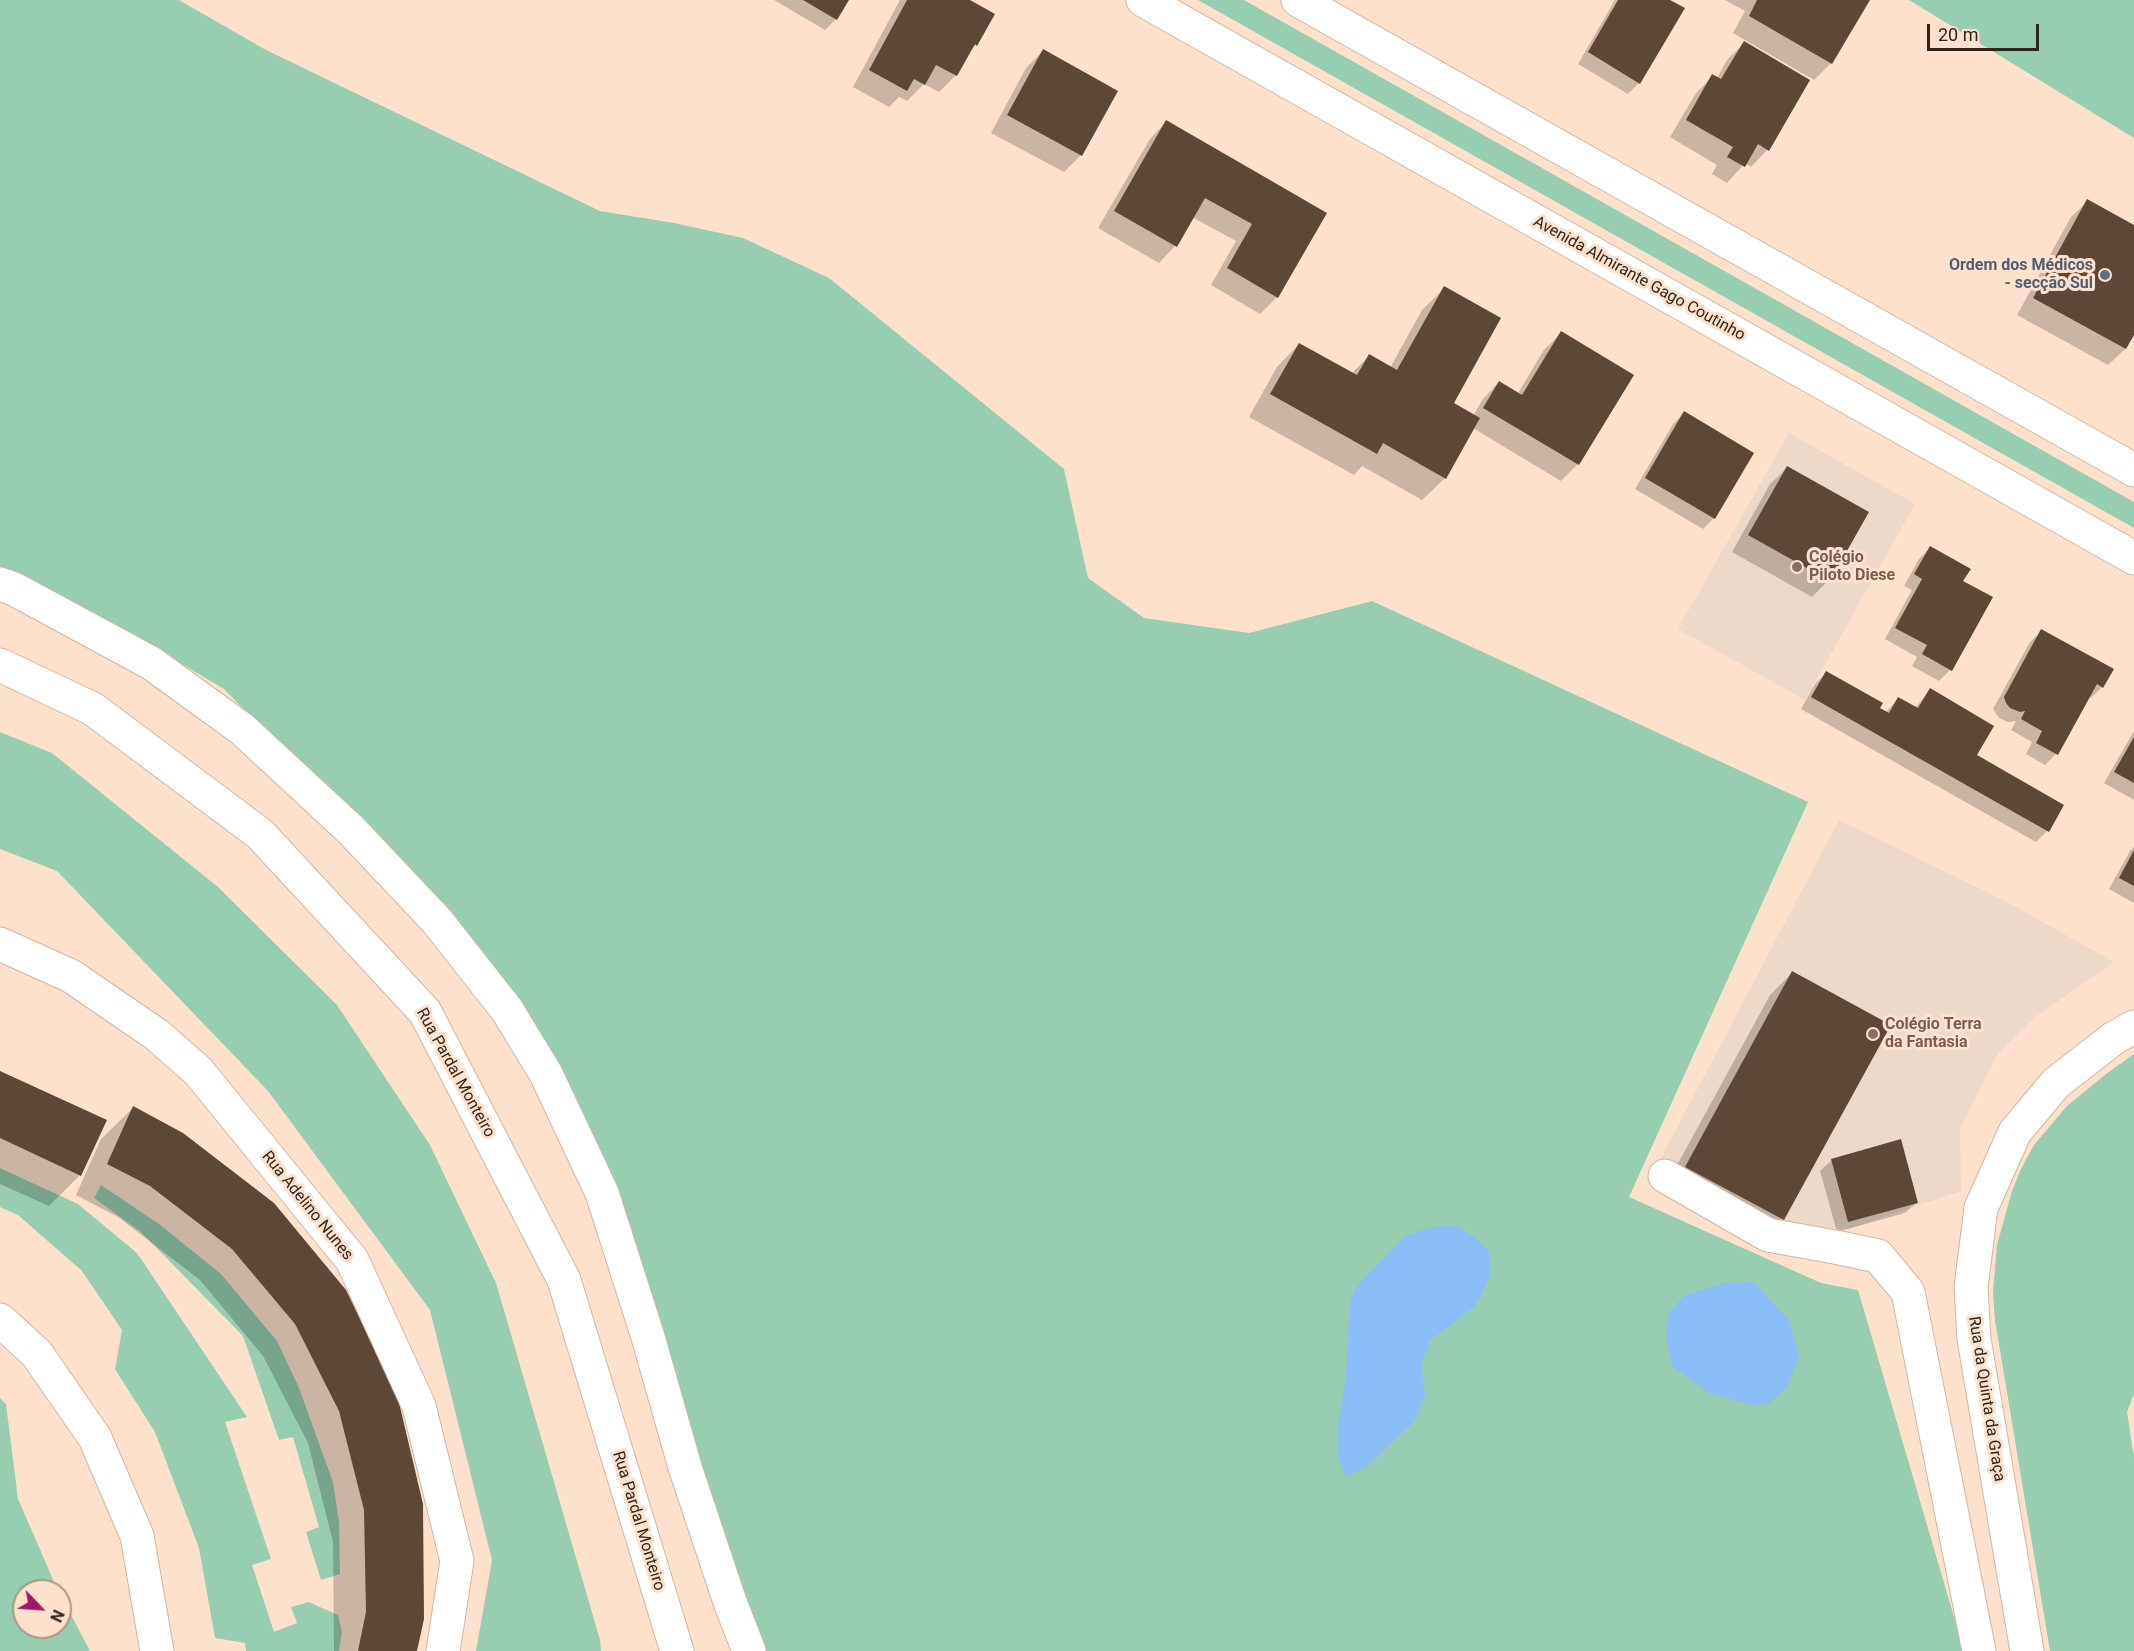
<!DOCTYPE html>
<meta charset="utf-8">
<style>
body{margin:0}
#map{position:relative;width:2134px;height:1651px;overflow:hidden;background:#fde1cd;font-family:Roboto,sans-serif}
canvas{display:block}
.north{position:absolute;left:12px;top:1579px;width:60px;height:60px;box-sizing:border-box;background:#fde1cd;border:2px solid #ab9687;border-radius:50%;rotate:115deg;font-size:16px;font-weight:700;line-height:24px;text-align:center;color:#2f251d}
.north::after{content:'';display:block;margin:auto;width:21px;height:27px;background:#9c186b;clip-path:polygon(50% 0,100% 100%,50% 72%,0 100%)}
.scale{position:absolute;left:1927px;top:24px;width:112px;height:27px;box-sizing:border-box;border:3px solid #2f251d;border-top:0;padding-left:8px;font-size:18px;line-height:21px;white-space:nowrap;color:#2f251d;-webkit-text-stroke:4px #fde1cd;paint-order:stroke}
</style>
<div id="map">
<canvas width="2134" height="1651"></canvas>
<div class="north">N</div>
<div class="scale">20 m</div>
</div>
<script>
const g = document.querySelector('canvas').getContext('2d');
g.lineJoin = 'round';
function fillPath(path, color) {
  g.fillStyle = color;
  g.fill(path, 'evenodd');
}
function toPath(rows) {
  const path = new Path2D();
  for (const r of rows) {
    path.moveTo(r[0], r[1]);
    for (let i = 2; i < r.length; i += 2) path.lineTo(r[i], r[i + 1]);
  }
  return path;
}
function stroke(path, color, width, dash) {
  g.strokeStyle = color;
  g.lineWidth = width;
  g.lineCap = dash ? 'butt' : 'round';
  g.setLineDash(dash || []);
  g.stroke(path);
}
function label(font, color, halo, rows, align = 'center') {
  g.font = font + ' Roboto,sans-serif';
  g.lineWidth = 6;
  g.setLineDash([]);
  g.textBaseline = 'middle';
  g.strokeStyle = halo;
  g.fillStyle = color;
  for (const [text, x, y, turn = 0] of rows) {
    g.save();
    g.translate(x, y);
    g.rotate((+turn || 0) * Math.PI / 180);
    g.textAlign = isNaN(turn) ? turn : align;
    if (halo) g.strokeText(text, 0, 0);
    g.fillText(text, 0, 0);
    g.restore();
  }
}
const education = toPath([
 [1789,433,1915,504,1805,700,1678,629],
 [1839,820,2007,902,2114,962,2038,1015,1999,1052,1960,1130,1961,1191,1851,1228,1792,1230,1661,1158]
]);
const green = toPath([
 [0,0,179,0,266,50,600,211,674,223,743,238,829,278,1064,469,1088,578,1144,618,1249,633,1372,601,1808,802,1629,1197,1821,1283,1858,1290,1964,1651,747,1651,529,1019,263,729,224,689,118,626,0,575],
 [1198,0,1244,0,2134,502,2134,528],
 [1909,0,2134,0,2134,138],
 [0,732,52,753,218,887,337,1005,430,1145,496,1283,600,1640,601,1651,476,1651,492,1560,430,1310,268,1091,57,871,0,849],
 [2134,1054,2134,1394,2127,1412,2134,1458,2134,1651,2050,1651,1995,1320,1993,1292,1997,1245,2012,1191,2021,1169,2034,1145,2067,1106,2106,1074],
 [0,1168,78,1204,137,1253,247,1417,225,1422,271,1559,252,1565,274,1632,297,1623,291,1607,309,1602,338,1615,342,1632,339,1651,246,1651,245,1643,215,1638,199,1548,155,1432,115,1369,122,1330,82,1271,18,1215,0,1207],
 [101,1185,159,1224,221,1274,277,1341,299,1388,333,1482,339,1522,340,1574,321,1580,306,1532,319,1527,293,1437,279,1440,243,1336,141,1232,94,1198],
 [0,1398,6,1404,18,1499,58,1591,24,1591,24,1627,60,1627,60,1594,90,1651,0,1651]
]);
const water = toPath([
 [1455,1225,1473,1236,1489,1252,1491,1275,1475,1306,1430,1340,1421,1366,1425,1396,1415,1421,1367,1466,1346,1477,1337,1454,1338,1426,1346,1378,1350,1299,1359,1284,1405,1236,1428,1228],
 [1753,1282,1789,1320,1799,1355,1787,1388,1769,1403,1754,1405,1709,1393,1673,1367,1666,1338,1669,1312,1684,1296,1723,1283]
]);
const shadow = toPath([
 [774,0,847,0,836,19,825,30],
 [900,0,967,0,976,45,968,53,956,75,939,92,924,84,907,101,899,97,889,107,853,87],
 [1615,0,1667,0,1639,83,1628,94,1578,64],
 [1725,0,1868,0,1831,63,1814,80,1733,33,1745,11],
 [1744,43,1767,150,1751,167,1745,163,1727,183,1712,174,1717,165,1670,137,1696,93,1713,76,1717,78,1727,60],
 [1043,51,1116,91,1081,155,1064,172,991,133,1026,68],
 [1166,122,1325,213,1277,297,1260,314,1211,285,1236,241,1192,217,1175,246,1159,263,1098,228,1150,139],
 [2088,201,2134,226,2134,332,2125,349,2108,365,2017,315,2071,217],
 [1445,288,1452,404,1473,416,1483,399,1499,382,1518,393,1544,350,1561,333,1578,464,1561,481,1473,428,1445,478,1422,500,1362,466,1354,475,1249,417,1277,367,1299,344,1351,374,1369,356,1390,368,1422,310],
 [1684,413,1714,518,1703,529,1635,489,1673,424],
 [1787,468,1829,580,1812,597,1732,552,1770,484],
 [1930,548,1961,581,1991,598,1950,670,1939,681,1912,666,1917,657,1885,639,1912,590,1904,586,1919,559],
 [2042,631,2102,687,2091,698,2088,696,2056,754,2045,765,2026,754,2032,742,2011,730,2016,721,2008,722,1999,718,1993,709,2030,642],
 [1826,673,1885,713,1898,699,1915,708,1930,690,1975,755,2047,831,2036,842,1801,709,1815,684],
 [2134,731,2134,800,2104,783],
 [2134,847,2134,903,2109,889,2130,851],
 [1792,973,1783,1219,1761,1241,1664,1189,1770,995],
 [0,1072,80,1175,49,1206,0,1184],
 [133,1108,273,1204,415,1651,334,1651,333,1542,308,1443,263,1356,200,1280,118,1217,76,1195,101,1139],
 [1832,1160,1917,1202,1905,1213,1837,1232,1820,1171]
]);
const building = toPath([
 [803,0,849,0,837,20],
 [907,0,970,0,995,14,977,46,975,44,957,76,936,65,925,85,914,79,907,91,869,70],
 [1618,0,1670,0,1685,8,1640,84,1588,52],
 [1757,0,1870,0,1832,64,1749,16],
 [1744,41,1810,80,1769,151,1758,144,1745,167,1727,157,1733,147,1686,120,1712,74,1721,79],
 [1043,49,1118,91,1082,156,1007,115],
 [1166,120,1327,213,1278,298,1227,268,1252,224,1205,198,1177,247,1114,211],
 [2087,199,2134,225,2134,335,2126,349,2033,298],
 [1444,286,1501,318,1454,403,1480,418,1446,479,1383,443,1377,454,1270,394,1299,343,1357,375,1369,354,1397,370],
 [1561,331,1634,375,1579,465,1483,408,1499,381,1522,395],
 [1684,411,1754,453,1715,519,1645,478],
 [1787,466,1869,512,1830,581,1748,535],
 [1930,546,1971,569,1963,581,1993,597,1952,671,1922,654,1927,645,1895,628,1922,579,1914,574],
 [2041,629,2114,669,2103,688,2097,684,2058,755,2036,743,2042,731,2021,719,2025,711,2020,712,2010,708,2006,703,2004,697],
 [1826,671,1883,703,1880,708,1889,713,1898,697,1918,708,1930,688,1994,726,1977,755,2064,805,2049,832,1811,697],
 [2134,737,2134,783,2114,772],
 [2134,850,2134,886,2119,878],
 [1792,971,1891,1025,1784,1220,1685,1167],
 [0,1071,107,1120,81,1176,0,1138],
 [133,1106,183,1133,274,1203,346,1290,397,1394,423,1504,424,1619,417,1651,358,1651,366,1612,364,1510,339,1411,295,1324,232,1249,150,1186,107,1164],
 [1901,1139,1918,1203,1848,1222,1831,1159]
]);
const minor = toPath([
 [0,584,14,589,151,663,242,729,351,830,437,921,507,1010,546,1074,602,1193,648,1337,685,1467,730,1602,749,1651],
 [0,665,93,709,260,834,425,1012,564,1280,677,1651],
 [0,944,71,976,157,1035,198,1071,352,1260,419,1406,457,1561,443,1651],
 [1665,1176,1768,1235,1835,1247,1878,1256,1908,1292,1979,1651],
 [0,1320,37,1354,95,1438,137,1536,157,1651],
 [2027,1651,1974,1339,1971,1287,1981,1208,2015,1132,2056,1083,2114,1038,2134,1027]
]);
const major = toPath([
 [1143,0,2134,558],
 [1298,0,2134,470]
]);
const markers = [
 [2105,275,6,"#5c6f8a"],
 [1797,567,6,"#8d6e63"],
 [1873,1034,6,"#8d6e63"]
];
const serviceNames = [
 ["Ordem dos Médicos",2093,266],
 ["- secção Sul",2093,284]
];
const streetNames = [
 ["Avenida Almirante Gago Coutinho",1639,279,29],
 ["Rua Pardal Monteiro",455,1073,61],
 ["Rua Adelino Nunes",307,1206,51],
 ["Rua da Quinta da Graça",1986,1399,81],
 ["Rua Pardal Monteiro",638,1521,73]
];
const educationNames = [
 ["Colégio",1809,558],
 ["Piloto Diese",1809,576],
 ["Colégio Terra",1885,1025],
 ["da Fantasia",1885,1043]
];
fillPath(education, '#edd9ca');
fillPath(green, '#97cdb1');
fillPath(water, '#8abef8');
fillPath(shadow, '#0003');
fillPath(building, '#5d4736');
stroke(minor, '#d0b6a2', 35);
stroke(major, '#d0b6a2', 35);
stroke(minor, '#fff', 33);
stroke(major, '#fff', 33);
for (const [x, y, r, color] of markers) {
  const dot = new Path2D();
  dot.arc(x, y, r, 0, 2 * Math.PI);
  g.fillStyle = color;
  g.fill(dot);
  stroke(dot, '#fde1cd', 2);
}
label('bold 16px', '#4e5e75', '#fde1cd', serviceNames, 'right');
label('16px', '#2f251d', '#fde1cd', streetNames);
label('bold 16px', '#785e54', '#fde1cd', educationNames, 'left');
</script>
